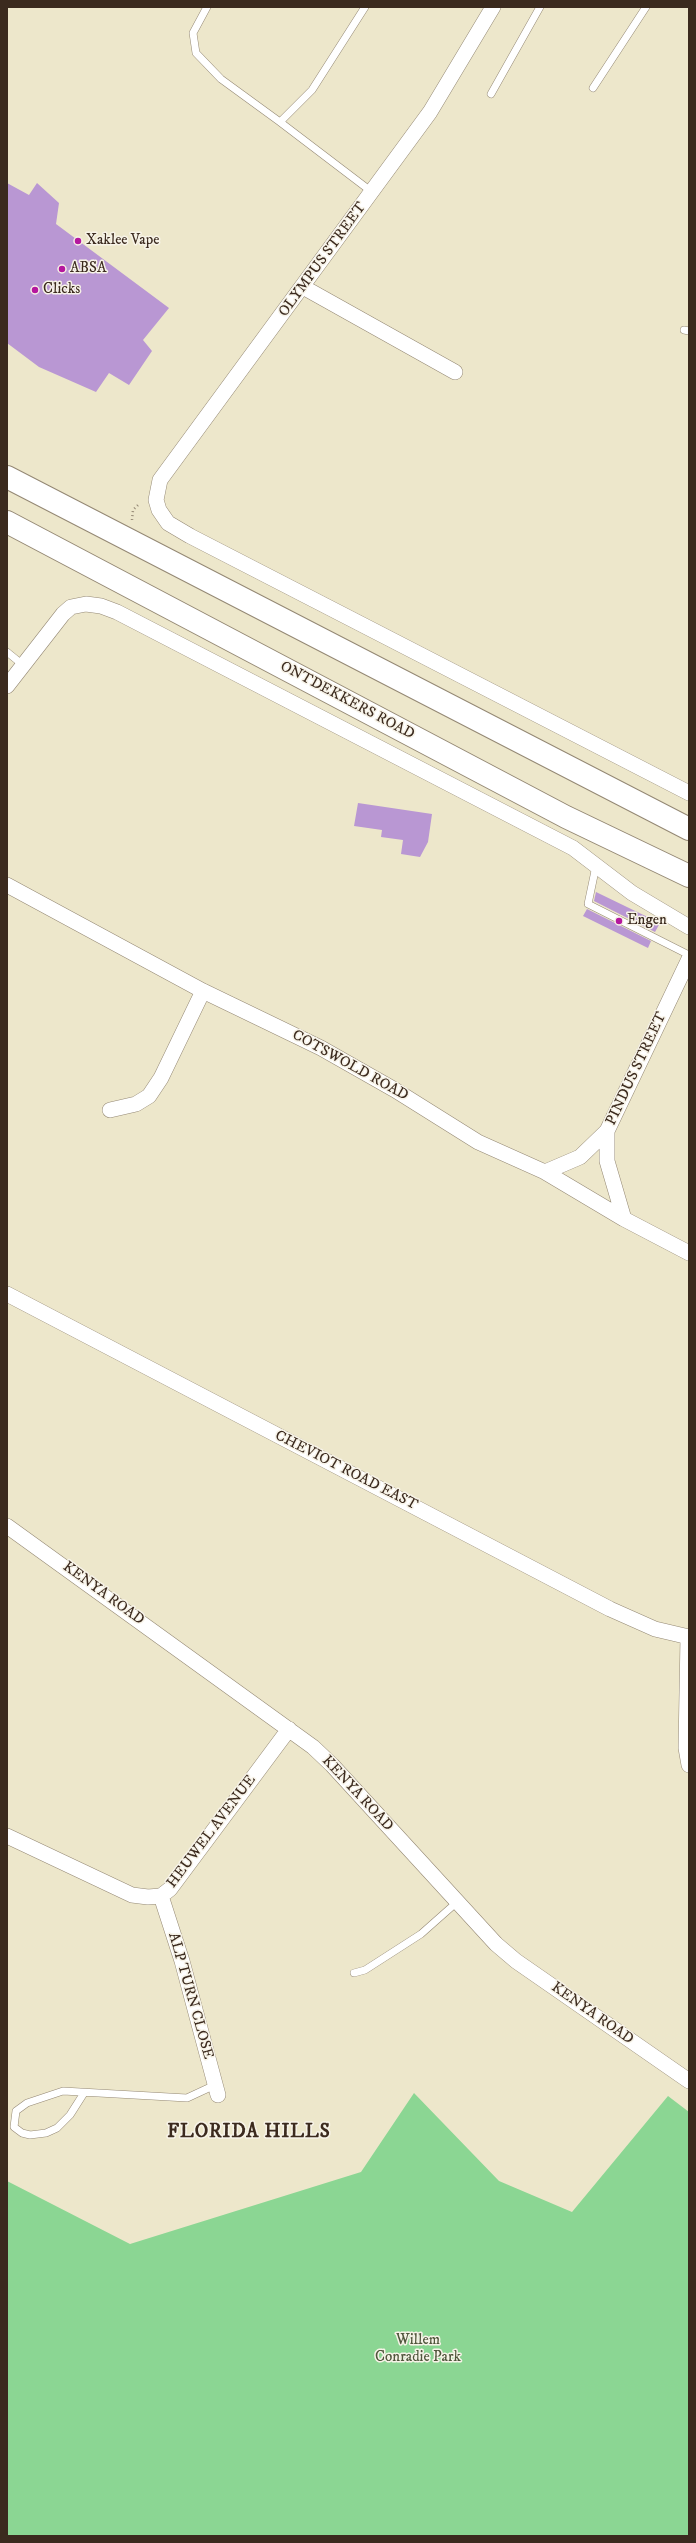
<!DOCTYPE html>
<style>
body{margin:0}
#map{position:relative;width:696px;height:2543px;overflow:hidden;background:#ede7cb;font-family:"IM FELL DW Pica",serif}
canvas{display:block}
.frame{position:absolute;inset:0;border:8px solid #3b2a1e;pointer-events:none}
</style>
<div id="map">
<canvas width="696" height="2543"></canvas>
<div class="frame"></div>
</div>
<script>
const g = document.querySelector('canvas').getContext('2d');
g.lineJoin = 'round';
function fillPath(path, color) {
  g.fillStyle = color;
  g.fill(path, 'evenodd');
}
function toPath(rows) {
  const path = new Path2D();
  for (const r of rows) {
    path.moveTo(r[0], r[1]);
    for (let i = 2; i < r.length; i += 2) path.lineTo(r[i], r[i + 1]);
  }
  return path;
}
function stroke(path, color, width, dash) {
  g.strokeStyle = color;
  g.lineWidth = width;
  g.lineCap = dash ? 'butt' : 'round';
  g.setLineDash(dash || []);
  g.stroke(path);
}
function label(font, color, halo, rows, align = 'center') {
  g.font = font + ' "IM FELL DW Pica",serif';
  g.lineWidth = 3;
  g.setLineDash([]);
  g.textBaseline = 'middle';
  g.strokeStyle = halo;
  g.fillStyle = color;
  for (const [text, x, y, turn = 0] of rows) {
    g.save();
    g.translate(x, y);
    g.rotate((+turn || 0) * Math.PI / 180);
    g.textAlign = isNaN(turn) ? turn : align;
    if (halo) g.strokeText(text, 0, 0);
    g.fillText(text, 0, 0);
    g.restore();
  }
}
const green = toPath([
 [414,2093,499,2181,572,2212,668,2096,689,2112,689,2536,7,2536,7,2181,130,2244,361,2172]
]);
const building = toPath([
 [7,183,29,195,37,183,59,203,56,224,169,308,143,340,152,351,129,385,109,373,96,392,39,367,7,343],
 [358,803,432,814,428,842,420,857,401,854,403,840,381,837,382,830,354,826],
 [596,892,660,923,655,932,594,901],
 [587,909,651,941,648,948,583,916]
]);
const path = toPath([
 [132,520,133,510,140,503]
]);
const service = toPath([
 [207,7,193,33,196,53,221,79,280,122,312,90,365,7],
 [593,88,646,7],
 [491,94,540,7],
 [280,122,372,192],
 [684,330,689,331],
 [7,652,23,665],
 [596,866,588,904,689,955],
 [354,1973,365,1970,421,1934,456,1903],
 [84,2093,70,2115,57,2128,46,2133,30,2135,22,2133,14,2127,16,2111,27,2103,63,2091,187,2098,215,2085]
]);
const minor = toPath([
 [493,7,430,112,160,480,156,500,159,510,168,523,190,536,689,793],
 [303,287,455,372],
 [7,686,63,614,71,607,86,604,101,606,117,612,573,848,632,893,689,927],
 [7,885,203,991,321,1048,395,1090,478,1142,545,1172,624,1219,689,1253],
 [110,1110,136,1104,149,1096,161,1078,203,991],
 [607,1131,607,1161,624,1219],
 [545,1172,580,1157,607,1131,689,959],
 [7,1294,610,1609,655,1629,689,1637],
 [7,1526,313,1747,332,1765,496,1944,516,1961,689,2081],
 [688,1637,686,1748,689,1765],
 [7,1836,132,1895,148,1897,161,1896,170,1889,289,1729],
 [161,1896,182,1961,218,2095]
]);
const primary = toPath([
 [7,477,689,829],
 [7,522,566,817,689,876]
]);
const markers = [
 [78,241,4,"#b5179e"],
 [62,269,4,"#b5179e"],
 [35,290,4,"#b5179e"],
 [619,921,4,"#b5179e"]
];
const poiNames = [
 ["Xaklee Vape",86,241],
 ["ABSA",70,269],
 ["Clicks",43,290],
 ["Engen",627,921]
];
const streetNames = [
 ["OLYMPUS STREET",323,260,-54],
 ["ONTDEKKERS ROAD",347,701,28],
 ["COTSWOLD ROAD",350,1066,29],
 ["PINDUS STREET",637,1069,-65],
 ["CHEVIOT ROAD EAST",346,1471,27],
 ["KENYA ROAD",103,1594,36],
 ["KENYA ROAD",357,1794,47],
 ["HEUWEL AVENUE",212,1832,-53],
 ["ALP TURN CLOSE",190,1996,74],
 ["KENYA ROAD",592,2014,35]
];
const parkNames = [
 ["Willem",418,2341],
 ["Conradie Park",418,2358]
];
const districtNames = [
 ["FLORIDA HILLS",249,2133]
];
fillPath(green, '#8bd693');
fillPath(building, '#b997d3');
stroke(service, '#948874', 8);
stroke(minor, '#948874', 16);
stroke(primary, '#948874', 24);
stroke(path, '#948874', 2.5, [1, 3]);
stroke(service, '#fff', 7);
stroke(minor, '#fff', 15);
stroke(primary, '#fff', 22);
for (const [x, y, r, color] of markers) {
  const dot = new Path2D();
  dot.arc(x, y, r, 0, 2 * Math.PI);
  g.fillStyle = color;
  g.fill(dot);
  stroke(dot, '#f7f3e8', 1.5);
}
label('15px', '#3b2a1e', '#f7f3e8', poiNames, 'left');
label('15px', '#3b2a1e', '#f7f3e8', streetNames);
label('15px', '#4f553b', '#f7f3e8', parkNames);
g.letterSpacing = '1px';
label('bold 19px', '#3b2a1e', '#f7f3e8', districtNames);
g.letterSpacing = '0px';
</script>
